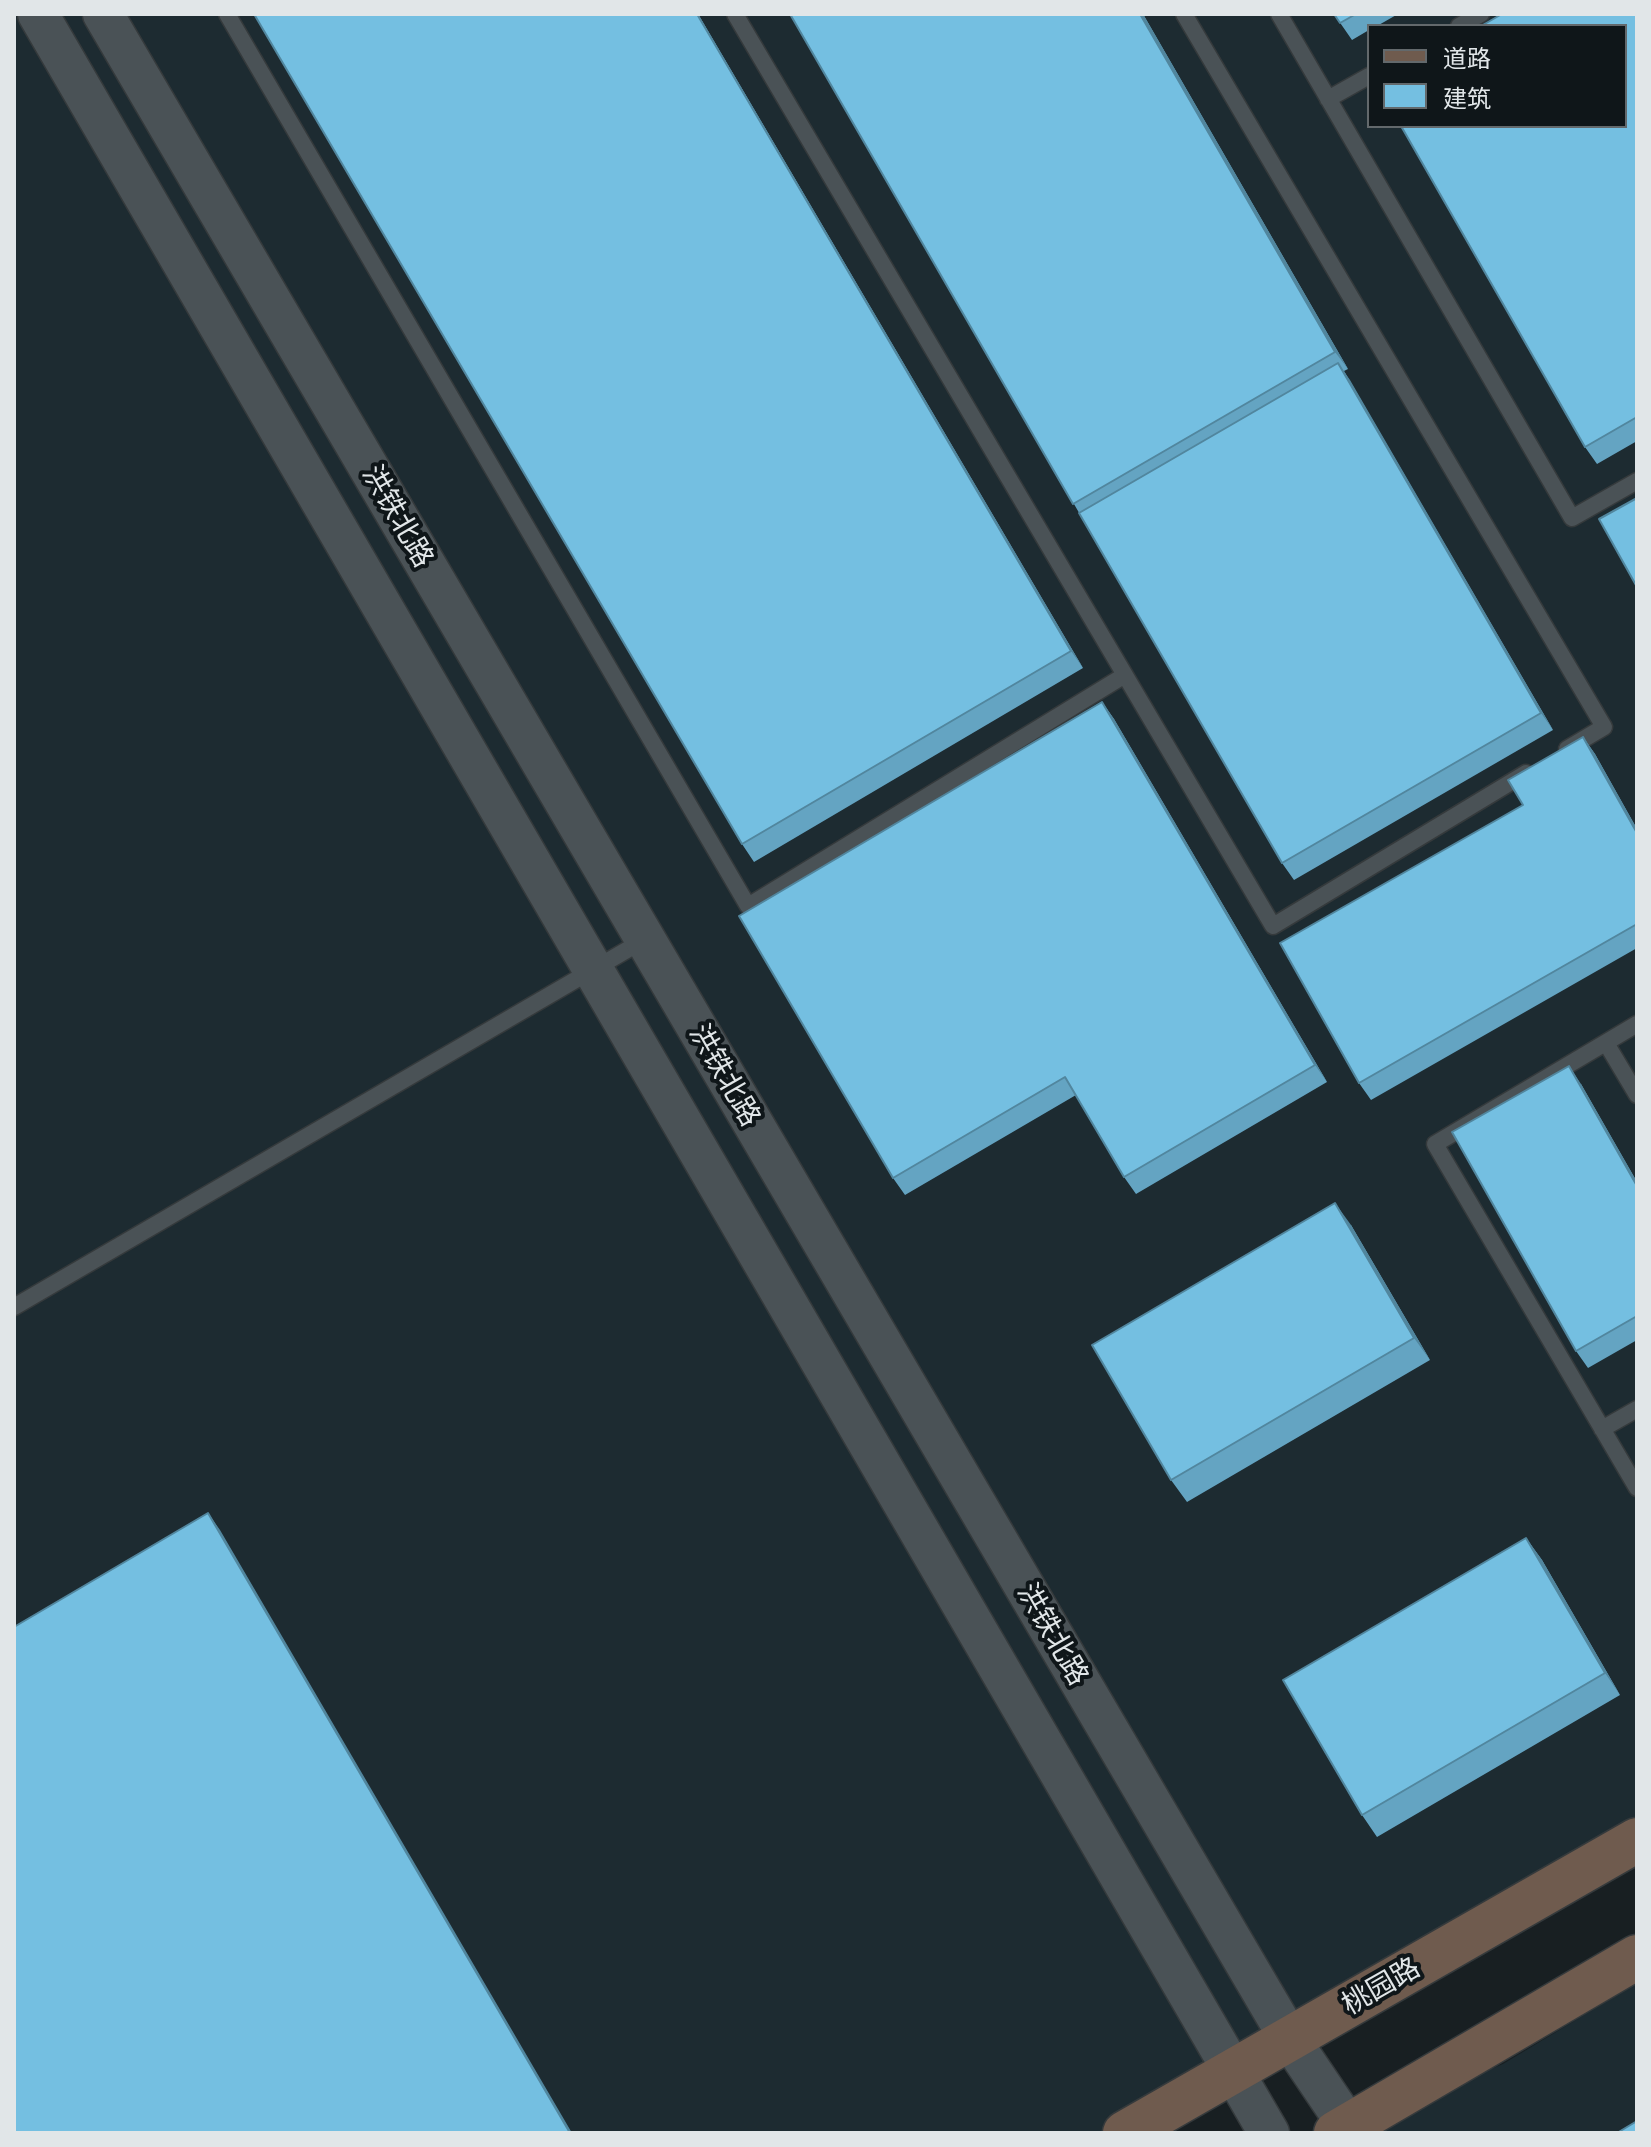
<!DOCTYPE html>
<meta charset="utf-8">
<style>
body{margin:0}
#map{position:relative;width:1651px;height:2147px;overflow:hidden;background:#181f22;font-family:Ubuntu,"Noto Sans SC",sans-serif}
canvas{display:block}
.frame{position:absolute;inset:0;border:16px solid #e1e6e8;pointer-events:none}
.legend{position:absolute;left:1367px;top:24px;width:260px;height:104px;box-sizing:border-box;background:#0f1619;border:2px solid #63696c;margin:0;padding:10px 14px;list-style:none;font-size:24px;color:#e1e6e8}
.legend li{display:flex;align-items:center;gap:16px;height:40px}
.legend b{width:40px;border:2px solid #63696c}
</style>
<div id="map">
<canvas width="1651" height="2147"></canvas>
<div class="frame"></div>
<ul class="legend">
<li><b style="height:10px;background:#6f5b4e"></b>道路</li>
<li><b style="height:22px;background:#74bfe1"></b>建筑</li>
</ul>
</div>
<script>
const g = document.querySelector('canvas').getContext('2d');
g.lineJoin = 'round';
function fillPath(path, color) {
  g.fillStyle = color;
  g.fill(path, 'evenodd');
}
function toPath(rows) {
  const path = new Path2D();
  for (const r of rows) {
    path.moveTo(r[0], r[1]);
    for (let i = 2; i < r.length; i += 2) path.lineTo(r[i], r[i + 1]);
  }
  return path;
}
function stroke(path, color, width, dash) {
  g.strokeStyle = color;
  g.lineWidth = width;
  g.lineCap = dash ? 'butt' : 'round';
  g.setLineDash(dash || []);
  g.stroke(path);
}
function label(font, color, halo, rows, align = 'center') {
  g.font = font + ' Ubuntu,"Noto Sans SC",sans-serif';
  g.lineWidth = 8;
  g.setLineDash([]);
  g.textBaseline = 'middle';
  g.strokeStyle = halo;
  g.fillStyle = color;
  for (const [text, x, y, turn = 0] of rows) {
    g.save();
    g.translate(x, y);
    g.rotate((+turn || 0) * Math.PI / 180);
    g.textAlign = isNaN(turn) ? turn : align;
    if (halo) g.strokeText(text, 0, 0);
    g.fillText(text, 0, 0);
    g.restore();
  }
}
const built = toPath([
 [14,14,1637,14,1637,1839,1125,2133,14,2133],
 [1369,26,1625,26,1625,126,1369,126],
 [1637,1983,1637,2133,1336,2133,1503,2064]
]);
const service = toPath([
 [227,14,748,906,1125,675],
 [735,14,1273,926,1526,773],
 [1184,14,1604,727,1567,749],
 [1279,14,1572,518,1637,481],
 [1459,26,1481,14],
 [1328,99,1369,76],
 [1637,1024,1435,1144,1637,1488],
 [1606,1043,1637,1095],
 [14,1307,644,940],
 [1602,1429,1637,1409]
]);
const tertiary = toPath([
 [38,14,1269,2133],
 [103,14,1289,2038,1353,2133]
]);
const secondary = toPath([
 [1125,2133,1637,1840],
 [1336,2133,1637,1957]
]);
const wall = toPath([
 [698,14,1083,668,754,862,742,844],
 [790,14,1143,14,1348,369,1344,371,1553,730,1294,880,1282,863],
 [1334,14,1398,14,1377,26,1369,26,1369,30,1352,40],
 [1637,14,1637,441,1597,464,1585,447],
 [1102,702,1114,719,1327,1082,1136,1194,1124,1177,1076,1095,905,1195,893,1178],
 [1583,737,1595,754,1637,829,1637,948,1371,1100,1359,1083,1523,805],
 [1581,1084,1637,1182,1637,1340,1588,1368,1576,1351],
 [1351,1225,1430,1360,1187,1502,1171,1480],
 [1526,1538,1542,1560,1620,1695,1377,1837,1362,1815]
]);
const shadedWall = toPath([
 [697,14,698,14,1083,668,1071,651],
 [1140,14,1143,14,1348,369,1335,352],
 [1338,363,1350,380,1553,730,1541,713],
 [1102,702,1114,719,1327,1082,1315,1065],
 [1583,737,1595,754,1637,829,1637,833],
 [1569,1066,1581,1084,1637,1182,1637,1186],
 [1335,1203,1351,1225,1430,1360,1414,1338],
 [208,1513,220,1530,572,2133,570,2133],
 [1526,1538,1542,1560,1620,1695,1605,1673]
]);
const building = toPath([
 [254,14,697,14,1071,651,742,844,254,14],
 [790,14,1140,14,1335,352,1073,504,790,14],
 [1334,14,1356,14,1340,23,1334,14],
 [1502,14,1637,14,1637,417,1585,447,1401,126,1625,126,1625,26,1481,26,1502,14],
 [1338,363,1541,713,1282,863,1079,513,1338,363],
 [1637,498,1637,587,1599,519,1637,498],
 [1102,702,1315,1065,1124,1177,1065,1077,893,1178,739,916,1102,702],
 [1583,737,1637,833,1637,924,1359,1083,1280,943,1523,805,1508,780,1583,737],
 [1569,1066,1637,1186,1637,1316,1576,1351,1452,1132,1569,1066],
 [1335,1203,1414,1338,1171,1480,1092,1345,1335,1203],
 [208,1513,570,2133,14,2133,14,1627,208,1513],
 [1526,1538,1605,1673,1362,1815,1283,1680,1526,1538],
 [1637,2121,1637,2133,1617,2133,1637,2121]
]);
const streetNames = [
 ["洪铁北路",398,516,60],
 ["洪铁北路",725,1075,60],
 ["洪铁北路",1053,1634,60],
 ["桃园路",1381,1986,-30]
];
fillPath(built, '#1d2b31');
stroke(service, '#353a3c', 19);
stroke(tertiary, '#353a3c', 43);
stroke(secondary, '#353a3c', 47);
stroke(service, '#4a5256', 16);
stroke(tertiary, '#4a5256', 40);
stroke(secondary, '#6f5b4e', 44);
fillPath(wall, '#64a4c2');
fillPath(shadedWall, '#51869e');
fillPath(building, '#74bfe1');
stroke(building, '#51869e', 2);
label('28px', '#e1e6e8', '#0f1619', streetNames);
</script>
